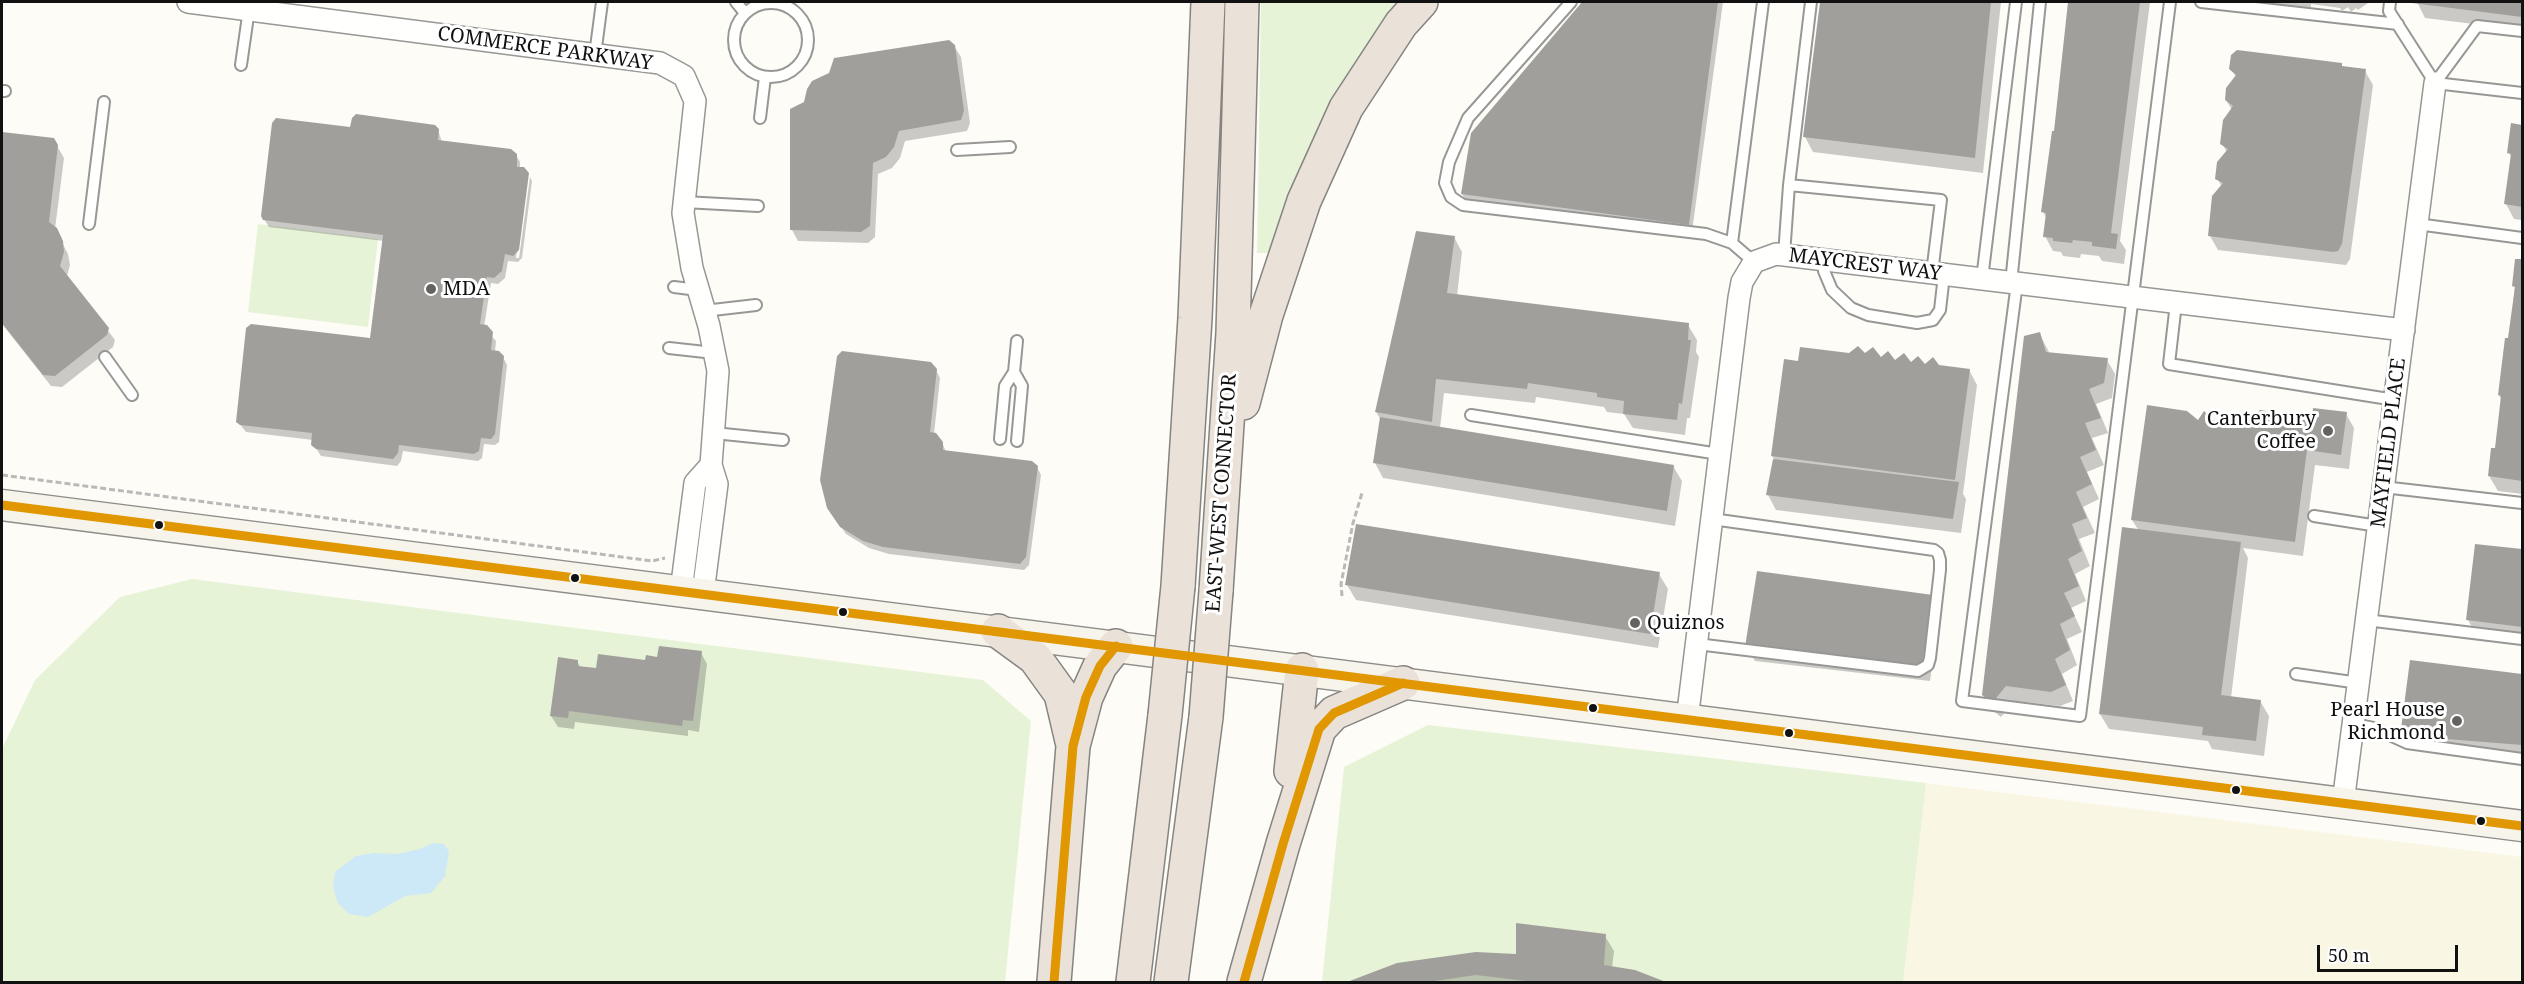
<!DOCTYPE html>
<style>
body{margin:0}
#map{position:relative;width:2524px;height:984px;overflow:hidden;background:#fdfcf7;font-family:"Noto Serif",serif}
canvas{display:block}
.frame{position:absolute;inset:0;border:3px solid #111;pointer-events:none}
.scale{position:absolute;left:2317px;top:945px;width:141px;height:27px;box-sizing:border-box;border:3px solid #111;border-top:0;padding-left:8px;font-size:18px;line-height:21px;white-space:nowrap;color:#111;-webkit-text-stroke:4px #fff;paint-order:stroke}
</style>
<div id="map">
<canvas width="2524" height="984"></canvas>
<div class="frame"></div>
<div class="scale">50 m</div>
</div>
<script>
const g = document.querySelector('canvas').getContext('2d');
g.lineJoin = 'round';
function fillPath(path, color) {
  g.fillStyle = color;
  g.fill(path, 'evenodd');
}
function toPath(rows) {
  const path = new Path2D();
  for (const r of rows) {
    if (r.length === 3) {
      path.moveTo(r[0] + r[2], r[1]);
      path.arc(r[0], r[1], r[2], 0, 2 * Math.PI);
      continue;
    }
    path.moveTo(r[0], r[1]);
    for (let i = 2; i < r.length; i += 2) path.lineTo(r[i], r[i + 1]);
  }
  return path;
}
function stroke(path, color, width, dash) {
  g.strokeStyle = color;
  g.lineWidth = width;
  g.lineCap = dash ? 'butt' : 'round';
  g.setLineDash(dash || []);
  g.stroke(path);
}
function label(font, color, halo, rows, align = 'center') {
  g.font = font + ' "Noto Serif",serif';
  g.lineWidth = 6;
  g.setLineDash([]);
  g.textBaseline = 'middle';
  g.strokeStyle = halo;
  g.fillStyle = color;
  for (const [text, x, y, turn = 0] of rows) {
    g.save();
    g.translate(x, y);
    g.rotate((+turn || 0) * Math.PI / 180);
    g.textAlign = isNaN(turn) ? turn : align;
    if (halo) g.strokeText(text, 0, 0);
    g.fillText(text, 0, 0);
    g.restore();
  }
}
const farmland = toPath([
 [1926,783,2522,857,2522,982,1902,982]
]);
const green = toPath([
 [1261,2,1406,2,1268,253,1257,253],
 [258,224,378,239,368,327,248,312],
 [192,579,983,680,1031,721,1005,982,2,982,2,749,35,680,120,597],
 [1428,725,1926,783,1903,982,1322,982,1344,767]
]);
const water = toPath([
 [433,843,444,844,449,852,445,876,431,893,405,896,368,917,349,914,338,903,333,887,335,872,356,856,374,853,398,854,420,849]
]);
const shadow = toPath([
 [1584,2,1723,2,1692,232,1466,201,1462,194,1472,134],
 [1821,2,2001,2,1983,173,1813,152,1805,137],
 [2070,2,2150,2,2120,241,2126,250,2124,264,2102,261,2099,256,2081,254,2080,258,2063,256,2061,252,2053,251,2045,236,2047,219,2043,212,2055,133],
 [2260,2,2367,2,2368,3,2358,10,2356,8,2351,12,2348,7,2342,11,2340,8,2311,4,2311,7,2283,8,2281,4,2263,6],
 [2417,2,2522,2,2522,30,2425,18],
 [954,46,961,57,970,123,967,131,905,141,900,158,892,168,878,174,875,237,868,243,798,241,792,230],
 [2343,67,2365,71,2373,85,2350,259,2346,265,2218,250,2210,236,2222,187,2217,178,2227,153,2222,143,2232,110,2226,100,2236,77,2231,68],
 [2512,125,2522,127,2522,220,2514,219,2506,204,2512,158,2509,153],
 [352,129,438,130,442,142,516,155,520,162,520,168,527,174,516,258,519,258,530,177,532,181,522,258,518,262,508,261,505,278,498,284,491,283,484,327,496,341,495,352,503,357,507,365,499,442,495,445,484,444,482,458,478,461,403,451,401,461,397,466,321,456,313,444,313,440,246,432,238,422,372,340,384,241,269,227,262,216],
 [2,134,53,139,64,158,55,229,68,254,70,265,67,276,115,340,113,347,62,387,51,386,2,324],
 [1454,237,1462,252,1457,296,1688,325,1697,340,1696,352,1699,357,1690,418,1687,418,1685,435,1633,428,1624,414,1607,412,1604,407,1536,397,1535,403,1444,393,1440,428,1673,466,1682,481,1675,526,1383,478,1375,463,1381,420,1376,412],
 [2517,260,2522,261,2522,494,2498,491,2489,476,2496,450,2502,401,2499,395,2510,340],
 [2039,333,2050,354,2107,360,2115,374,2112,398,2096,404,2108,433,2092,438,2104,465,2087,472,2099,499,2083,507,2095,533,2079,539,2090,566,2075,574,2086,601,2071,608,2082,632,2067,639,2077,665,2062,674,2073,701,2060,706,2015,701,2001,717,1992,710,1983,695],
 [1864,356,1894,362,1969,370,1977,385,1963,494,1966,499,1961,533,1776,510,1768,495,1774,459,1772,456,1800,363],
 [936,370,940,378,934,434,942,442,946,452,1037,467,1041,475,1029,565,1024,570,889,554,869,548,846,534,833,515],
 [2346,414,2354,428,2349,469,2315,465,2303,556,2243,548,2248,558,2231,698,2260,701,2269,716,2264,756,2212,749,2208,741,2109,729,2100,714,2139,531,2132,520,2198,423,2233,427,2313,420],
 [2477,545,2522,551,2522,640,2476,634,2468,620],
 [1659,574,1668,589,1658,648,1356,600,1347,585],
 [1940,611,1930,681,1755,661,1746,646],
 [701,653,707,664,699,732,688,730,688,736,575,722,574,729,558,727,551,716,577,661,581,668,598,670],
 [2411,662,2522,676,2522,759,2412,744,2403,729],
 [1605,936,1614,951,1612,968,1635,971,1662,982,1351,982,1397,964,1517,956]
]);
const building = toPath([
 [1582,2,1718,2,1689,225,1461,194,1471,133],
 [1820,2,1991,2,1975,158,1803,137],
 [2068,2,2140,2,2111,233,2118,234,2116,249,2092,246,2092,242,2073,240,2072,243,2053,241,2053,238,2043,237,2046,213,2041,212,2052,131,2054,131],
 [2412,2,2522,2,2522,17,2412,3],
 [949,40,955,45,964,111,961,120,899,131,894,147,886,157,873,163,870,226,861,232,790,230,790,109,804,102,807,89,812,81,829,73,834,58],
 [2237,50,2342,63,2342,66,2366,69,2342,244,2338,251,2333,252,2208,236,2212,196,2223,183,2215,179,2217,162,2228,149,2220,144,2223,120,2233,106,2225,100,2226,88,2236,75,2229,69,2231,55],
 [356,114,435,125,439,129,438,140,511,149,517,154,517,167,524,167,529,173,519,250,513,256,505,254,502,271,494,278,487,277,480,324,487,325,493,332,491,350,499,351,504,356,495,434,491,439,481,438,479,451,474,454,399,445,398,453,393,459,316,449,311,445,312,433,240,425,236,422,246,328,251,324,370,338,383,235,263,220,261,216,272,123,276,118,350,127,352,118],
 [2511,123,2522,125,2522,207,2504,204,2511,154,2507,153],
 [2,132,54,138,58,145,49,222,57,228,63,241,64,252,60,266,109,328,107,335,55,376,43,375,2,323],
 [1416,231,1455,236,1447,293,1689,323,1688,340,1691,340,1682,404,1679,403,1677,420,1623,414,1624,401,1597,397,1597,393,1528,383,1527,389,1436,379,1432,422,1375,412],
 [2515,259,2522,259,2522,481,2488,476,2491,448,2495,448,2501,396,2498,395,2505,338,2508,338,2515,287,2512,286],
 [2040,332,2046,352,2108,358,2104,383,2089,389,2101,418,2085,423,2096,450,2080,457,2092,484,2076,492,2087,518,2072,524,2082,551,2068,559,2079,586,2064,593,2075,616,2060,624,2070,650,2055,659,2066,685,2051,692,2006,686,1992,703,1982,695,2024,336],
 [1858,346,1865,353,1873,347,1881,357,1888,351,1895,360,1904,353,1911,362,1918,356,1925,364,1933,357,1939,365,1970,369,1955,480,1771,456,1784,359,1798,361,1800,347,1849,353],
 [842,351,931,362,937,369,930,432,936,433,943,442,943,450,1032,461,1038,466,1026,557,1020,564,883,547,863,541,840,527,827,508,820,480,837,356],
 [2147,405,2187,411,2198,420,2204,411,2216,422,2222,415,2233,425,2239,417,2250,423,2260,410,2312,418,2313,408,2347,412,2341,455,2307,450,2295,542,2131,520],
 [1380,417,1674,465,1667,511,1373,463],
 [1773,459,1959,482,1953,519,1766,495],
 [1356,524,1660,572,1650,634,1345,585],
 [2122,527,2241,542,2221,695,2261,700,2256,741,2202,735,2203,727,2099,714],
 [2475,544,2522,549,2522,627,2466,620],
 [1757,571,1933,595,1922,667,1745,647],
 [659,646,702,651,693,721,683,720,682,726,569,711,568,718,550,716,558,657,578,660,578,666,596,668,598,654,645,660,646,655,657,657],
 [2410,660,2522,674,2522,745,2446,739,2447,735,2401,729],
 [1516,923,1606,934,1604,965,1635,970,1666,982,1535,982,1476,975,1427,982,1347,982,1397,963,1476,952,1516,954]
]);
const path = toPath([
 [2,475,652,561,665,558],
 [1342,596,1341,584,1353,523,1362,493]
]);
const lane = toPath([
 [736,2,745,13],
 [1571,2,1468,118,1449,162,1445,183,1451,197,1463,205,1706,234,1732,243,1754,262],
 [2201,2,2398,24],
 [2390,2,2389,11,2435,83],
 [771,40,37],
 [595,55,602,2],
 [241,65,249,9],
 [2435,83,2477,26,2522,31],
 [2435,83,2522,93],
 [2,91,5,91],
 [760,118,765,77],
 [957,150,1010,147],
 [1789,185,1941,200,1932,273],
 [684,202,758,206],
 [89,224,104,102],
 [2417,224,2522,238],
 [1732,243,1763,2],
 [1784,255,1789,185,1811,2],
 [1823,260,1824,271,1832,290,1851,308,1868,315,1917,323,1933,320,1940,310,1944,275],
 [1982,279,2016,2],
 [2011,283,2040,2],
 [2017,283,1962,701,2080,716,2170,2],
 [674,287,698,290],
 [2176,303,2169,364,2395,400],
 [704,311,756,305],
 [1017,341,1014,372,1022,386,1017,441],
 [669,348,714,353],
 [105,357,132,395],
 [1471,415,1719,454],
 [714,433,783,440],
 [1000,439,1005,386,1014,372],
 [2383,487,2522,503],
 [2314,516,2378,526],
 [2366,620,2522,639],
 [1697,644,1918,671,1928,665,1930,658,1940,570,1940,560,1938,553,1934,550,1712,519],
 [2296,674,2359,683],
 [2354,724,2374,728,2407,743,2522,759]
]);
const street = toPath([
 [188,2,660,63,684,76,695,101,683,213,692,268,709,326,718,371,711,465,717,484,703,593],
 [681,591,695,483,711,465],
 [1687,720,1739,298,1742,282,1754,262,1776,254,2404,330],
 [2343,803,2435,83]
]);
const secondary = toPath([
 [2,505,2522,826]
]);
const highway = toPath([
 [1243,403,1266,315,1304,201,1346,108,1401,24,1421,2],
 [1178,586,1195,318,1208,2],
 [1216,591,1233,333,1242,2],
 [998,631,1035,658,1061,694,1072,741],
 [1291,771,1302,670],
 [1054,982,1073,746,1086,697,1100,666,1116,646],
 [1133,982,1165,715],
 [1171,982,1206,717],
 [1244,982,1283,844,1319,729,1334,713,1403,683]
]);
const highwayBridge = toPath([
 [1165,715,1178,586],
 [1206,717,1216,591]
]);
const bus1 = toPath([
 [2,505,2522,826],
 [1054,982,1073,746,1086,697,1100,666,1116,646],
 [1244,982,1283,844,1319,729,1334,713,1403,683]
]);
const markers = [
 [431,289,6,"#646362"],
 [2328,431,6,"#646362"],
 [159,525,5,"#111"],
 [575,578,5,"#111"],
 [843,612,5,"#111"],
 [1635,623,6,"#646362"],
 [1593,708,5,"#111"],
 [2457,721,6,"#646362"],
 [1789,733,5,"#111"],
 [2236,790,5,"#111"],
 [2481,821,5,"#111"]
];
const streetNames = [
 ["COMMERCE PARKWAY",545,49,8],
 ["MAYCREST WAY",1865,265,7],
 ["MAYFIELD PLACE",2389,443,-83],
 ["EAST-WEST CONNECTOR",1222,493,-86]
];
const poiNames = [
 ["MDA",443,289],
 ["Canterbury",2316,419,"right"],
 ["Coffee",2316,442,"right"],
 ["Quiznos",1647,623],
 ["Pearl House",2445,710,"right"],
 ["Richmond",2445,733,"right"]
];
fillPath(farmland, '#f9f7e4');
fillPath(green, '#e7f3d7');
fillPath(water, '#cde8f7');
fillPath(shadow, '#0003');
fillPath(building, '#a19f9c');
stroke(lane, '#979795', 14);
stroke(street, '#979795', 24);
stroke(secondary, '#8e8d8b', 33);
stroke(highway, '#858482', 36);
stroke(path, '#b9b9b8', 3, [6, 3]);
stroke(lane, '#fffffe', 10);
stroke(street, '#fffffe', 21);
stroke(secondary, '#f6f4eb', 30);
stroke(highway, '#eae1d8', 33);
stroke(highwayBridge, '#858482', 36, []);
stroke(highwayBridge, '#eae1d8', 33);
stroke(bus1, '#e09702', 9);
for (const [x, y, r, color] of markers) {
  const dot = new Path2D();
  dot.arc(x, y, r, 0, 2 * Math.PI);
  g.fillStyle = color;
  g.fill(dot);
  stroke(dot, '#fff', 2);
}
label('20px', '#111', '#fff', streetNames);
label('20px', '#111', '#fff', poiNames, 'left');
</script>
